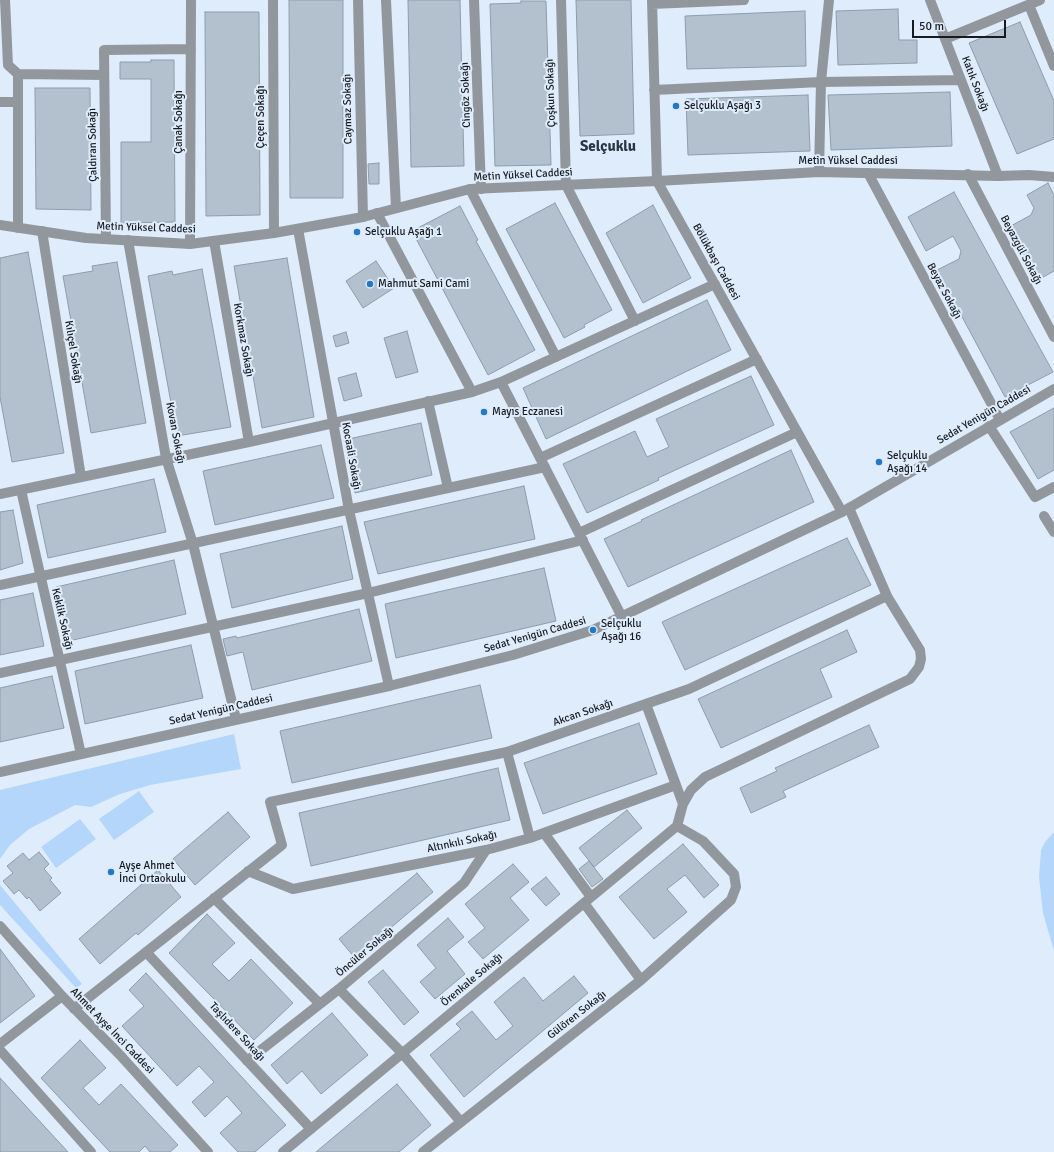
<!DOCTYPE html>
<meta charset="utf-8">
<style>
body{margin:0}
#map{position:relative;width:1054px;height:1152px;overflow:hidden;background:#dfecfb;font-family:Signika,sans-serif}
canvas{display:block}
.scale{position:absolute;left:912px;top:20px;width:94px;height:18px;box-sizing:border-box;border:2px solid #171b20;border-top:0;padding-left:5px;font-size:12px;line-height:14px;white-space:nowrap;color:#171b20;-webkit-text-stroke:3px #dfecfb;paint-order:stroke}
</style>
<div id="map">
<canvas width="1054" height="1152"></canvas>
<div class="scale">50 m</div>
</div>
<script>
const g = document.querySelector('canvas').getContext('2d');
g.lineJoin = 'round';
function fillPath(path, color) {
  g.fillStyle = color;
  g.fill(path, 'evenodd');
}
function toPath(rows) {
  const path = new Path2D();
  for (const r of rows) {
    path.moveTo(r[0], r[1]);
    for (let i = 2; i < r.length; i += 2) path.lineTo(r[i], r[i + 1]);
  }
  return path;
}
function stroke(path, color, width, dash) {
  g.strokeStyle = color;
  g.lineWidth = width;
  g.lineCap = dash ? 'butt' : 'round';
  g.setLineDash(dash || []);
  g.stroke(path);
}
function label(font, color, halo, rows, align = 'center') {
  g.font = font + ' Signika,sans-serif';
  g.lineWidth = 4;
  g.setLineDash([]);
  g.textBaseline = 'middle';
  g.strokeStyle = halo;
  g.fillStyle = color;
  for (const [text, x, y, turn = 0] of rows) {
    g.save();
    g.translate(x, y);
    g.rotate((+turn || 0) * Math.PI / 180);
    g.textAlign = isNaN(turn) ? turn : align;
    if (halo) g.strokeText(text, 0, 0);
    g.fillText(text, 0, 0);
    g.restore();
  }
}
const green = toPath([
 [234,734,241,769,150,785,120,794,91,807,75,805,29,829,10,845,0,859,0,790],
 [139,791,154,812,114,840,99,819],
 [80,819,96,839,56,868,41,847],
 [1054,832,1054,951,1043,913,1039,877,1041,850,1045,842],
 [0,885,82,984,76,988,0,905]
]);
const building = toPath([
 [289,0,343,0,343,198,290,198,289,0],
 [408,0,460,0,464,166,411,167,408,0],
 [576,0,631,0,634,134,580,136,576,0],
 [521,1,546,1,551,165,495,166,490,4,521,3,521,1],
 [898,9,899,40,917,40,917,63,838,65,836,11,898,9],
 [805,11,806,66,687,69,685,16,805,11],
 [205,12,259,12,260,215,206,216,205,12],
 [1020,22,1054,101,1054,139,1017,154,969,43,1020,22],
 [151,60,174,60,175,222,121,223,121,142,151,142,151,79,120,79,120,62,151,62,151,60],
 [35,88,90,88,91,210,36,209,35,88],
 [950,92,952,146,831,150,828,95,950,92],
 [808,95,810,151,688,155,686,99,808,95],
 [379,163,379,184,369,184,368,164,379,163],
 [1048,183,1054,195,1054,271,1038,280,1009,227,1031,215,1034,208,1027,195,1048,183],
 [954,192,1053,372,1005,397,937,270,959,259,961,251,953,236,926,251,908,217,954,192],
 [555,203,612,310,584,325,585,327,564,338,506,229,555,203],
 [653,205,691,278,643,303,606,233,653,205],
 [460,206,478,240,476,241,535,350,488,375,412,231,460,206],
 [28,252,64,453,12,462,0,397,0,258,28,252],
 [287,258,314,417,262,428,234,266,287,258],
 [376,261,394,288,363,308,346,281,376,261],
 [117,262,146,423,91,433,63,276,93,271,92,266,117,262],
 [202,269,231,427,177,436,148,276,172,271,173,275,202,269],
 [707,300,731,350,546,439,523,388,707,300],
 [407,331,418,372,396,378,384,338,407,331],
 [346,332,349,343,336,347,333,336,346,332],
 [356,373,362,396,344,401,338,378,356,373],
 [751,376,774,425,658,478,659,480,587,513,563,464,635,431,647,457,669,447,656,419,751,376],
 [1054,408,1054,470,1038,479,1010,432,1054,408],
 [421,423,432,475,355,493,344,440,421,423],
 [321,445,334,498,215,525,203,471,321,445],
 [791,450,814,502,628,587,604,539,642,521,641,520,791,450],
 [154,479,166,532,48,558,37,505,154,479],
 [524,486,535,539,378,574,364,522,524,486],
 [13,510,23,563,0,570,0,512,13,510],
 [342,526,353,579,232,608,220,554,342,526],
 [847,538,871,585,685,670,662,622,847,538],
 [174,560,186,614,69,641,56,587,174,560],
 [544,568,556,621,396,658,385,604,544,568],
 [33,593,44,646,0,655,0,600,33,593],
 [359,609,372,661,252,690,243,652,227,656,223,639,236,636,237,638,359,609],
 [847,630,857,652,820,669,832,697,721,748,698,699,847,630],
 [191,645,203,698,85,724,75,671,191,645],
 [52,676,64,728,0,742,0,688,52,676],
 [480,685,492,738,292,783,280,731,480,685],
 [639,723,657,774,543,814,524,763,639,723],
 [869,725,879,747,783,791,786,797,751,813,740,788,777,771,775,768,869,725],
 [498,768,510,820,311,866,299,813,498,768],
 [627,810,642,828,594,867,579,848,627,810],
 [228,812,250,837,195,885,173,859,228,812],
 [683,844,719,885,704,898,685,875,667,889,687,912,654,939,619,897,683,844],
 [39,852,49,864,44,869,52,878,50,880,61,893,40,911,29,897,27,899,19,890,14,894,3,881,13,873,7,866,23,853,29,860,39,852],
 [589,861,603,879,592,887,579,869,589,861],
 [513,864,529,882,510,898,529,920,483,959,468,942,485,928,465,904,513,864],
 [158,870,181,897,138,935,136,933,100,964,79,939,158,870],
 [417,873,433,892,355,958,339,939,417,873],
 [546,877,560,894,546,906,531,889,546,877],
 [207,914,235,943,212,964,229,981,251,959,293,1003,254,1040,169,953,207,914],
 [448,918,464,937,447,951,465,974,435,999,420,982,436,968,417,945,448,918],
 [0,949,35,996,0,1023,0,949],
 [383,970,419,1012,404,1025,368,982,383,970],
 [146,973,286,1125,255,1152,238,1152,220,1133,242,1113,227,1096,205,1117,192,1102,214,1082,199,1066,177,1086,122,1026,144,1006,129,990,146,973],
 [574,976,588,993,464,1097,430,1055,461,1029,456,1024,472,1011,496,1040,513,1026,494,1002,524,977,543,1001,574,976],
 [332,1013,368,1055,321,1094,302,1071,287,1084,271,1065,332,1013],
 [80,1040,106,1068,83,1088,99,1105,121,1084,178,1145,170,1152,150,1152,145,1146,139,1152,110,1152,41,1078,80,1040],
 [0,1078,23,1103,68,1152,0,1152,0,1078],
 [397,1084,431,1125,399,1152,316,1152,397,1084]
]);
const minor = toPath([
 [5,0,8,65],
 [273,0,274,233],
 [358,0,363,217],
 [386,0,396,208],
 [474,0,481,189],
 [561,0,566,185,635,321],
 [652,0,657,181,842,512],
 [930,0,998,176],
 [652,4,744,0],
 [1029,5,1054,66],
 [945,39,1040,0],
 [8,65,18,74,104,75],
 [18,74,18,228],
 [654,90,821,82,961,80],
 [0,102,18,102],
 [819,172,821,82,829,0],
 [868,173,1000,420],
 [968,174,1054,337],
 [470,189,556,357],
 [377,213,472,392],
 [298,229,349,510,389,686],
 [42,231,81,477],
 [106,239,104,50,191,49],
 [128,240,166,458,193,544,236,719],
 [214,241,249,442],
 [190,244,191,0],
 [501,382,622,617],
 [428,401,448,488],
 [989,426,1035,497,1054,487],
 [540,458,757,359],
 [21,490,81,754],
 [0,494,249,442,472,392,501,382,715,284],
 [1044,516,1054,532],
 [579,533,797,432],
 [0,585,545,467],
 [0,673,368,593,583,540],
 [646,704,683,804],
 [507,752,530,838],
 [677,826,683,804,691,790,705,777,910,679,919,667,921,659,920,650,887,596,849,508],
 [544,833,591,897],
 [248,871,293,889,486,850,530,838,676,785],
 [214,898,320,1004],
 [584,903,641,980],
 [0,926,62,996,120,1055,208,1152],
 [146,952,311,1129],
 [339,989,402,1053,461,1122],
 [74,1009,282,845,270,802,507,752,689,689,887,596],
 [0,1044,62,996],
 [0,1050,91,1152],
 [247,1061,339,989,464,883,486,850],
 [283,1152,677,826],
 [423,1152,641,980,731,900,736,887,734,874,703,841,677,826]
]);
const tertiary = toPath([
 [0,225,86,238,190,244,274,233,363,217,470,189,657,181,819,172,998,176,1029,175,1054,177],
 [0,772,389,686,513,655,593,630,842,512,1054,389]
]);
const markers = [
 [676,106,4,"#2179c7"],
 [357,232,4,"#2179c7"],
 [370,284,4,"#2179c7"],
 [484,412,4,"#2179c7"],
 [879,462,4,"#2179c7"],
 [593,630,4,"#2179c7"],
 [111,872,4,"#2179c7"]
];
const streetNames = [
 ["Katık Sokağı",975,84,69],
 ["Çoşkun Sokağı",551,93,-92],
 ["Cingöz Sokağı",466,95,-92],
 ["Caymaz Sokağı",348,109,-91],
 ["Çeçen Sokağı",261,117,-90],
 ["Çanak Sokağı",179,122,-90],
 ["Çaldıran Sokağı",93,145,-91],
 ["Metin Yüksel Caddesi",848,161],
 ["Metin Yüksel Caddesi",523,175,-3],
 ["Metin Yüksel Caddesi",146,228,2],
 ["Beyazgül Sokağı",1021,250,62],
 ["Bölükbaşı Caddesi",716,262,61],
 ["Beyaz Sokağı",944,291,62],
 ["Korkmaz Sokağı",243,340,80],
 ["Kılıçel Sokağı",73,352,81],
 ["Sedat Yenigün Caddesi",984,415,-30],
 ["Kovan Sokağı",175,433,79],
 ["Kocaali Sokağı",351,456,80],
 ["Keklik Sokağı",62,619,77],
 ["Sedat Yenigün Caddesi",535,635,-16],
 ["Sedat Yenigün Caddesi",221,710,-13],
 ["Akcan Sokağı",583,713,-19],
 ["Altınkılı Sokağı",462,842,-12],
 ["Öncüler Sokağı",365,952,-40],
 ["Örenkale Sokağı",472,980,-40],
 ["Gülören Sokağı",577,1015,-38],
 ["Ahmet Ayşe İnci Caddesi",112,1031,46],
 ["Taşlıdere Sokağı",237,1032,47]
];
const poiNames = [
 ["Selçuklu Aşağı 3",684,106],
 ["Selçuklu Aşağı 1",365,232],
 ["Mahmut Sami Cami",378,284],
 ["Mayıs Eczanesi",492,412],
 ["Selçuklu",887,456],
 ["Aşağı 14",887,469],
 ["Selçuklu",601,624],
 ["Aşağı 16",601,637],
 ["Ayşe Ahmet",119,866],
 ["İnci Ortaokulu",119,879]
];
const districtNames = [
 ["Selçuklu",608,147]
];
fillPath(green, '#b4d6fb');
fillPath(building, '#b3c0cd');
stroke(building, '#8f9ca9', 1);
stroke(minor, '#92979d', 10);
stroke(tertiary, '#92979d', 10);
for (const [x, y, r, color] of markers) {
  const dot = new Path2D();
  dot.arc(x, y, r, 0, 2 * Math.PI);
  g.fillStyle = color;
  g.fill(dot);
  stroke(dot, '#dfecfb', 1.5);
}
label('11px', '#171b20', '#dfecfb', streetNames);
label('11px', '#171b20', '#dfecfb', poiNames, 'left');
label('bold 15px', '#2c3641', '#dfecfb', districtNames);
</script>
